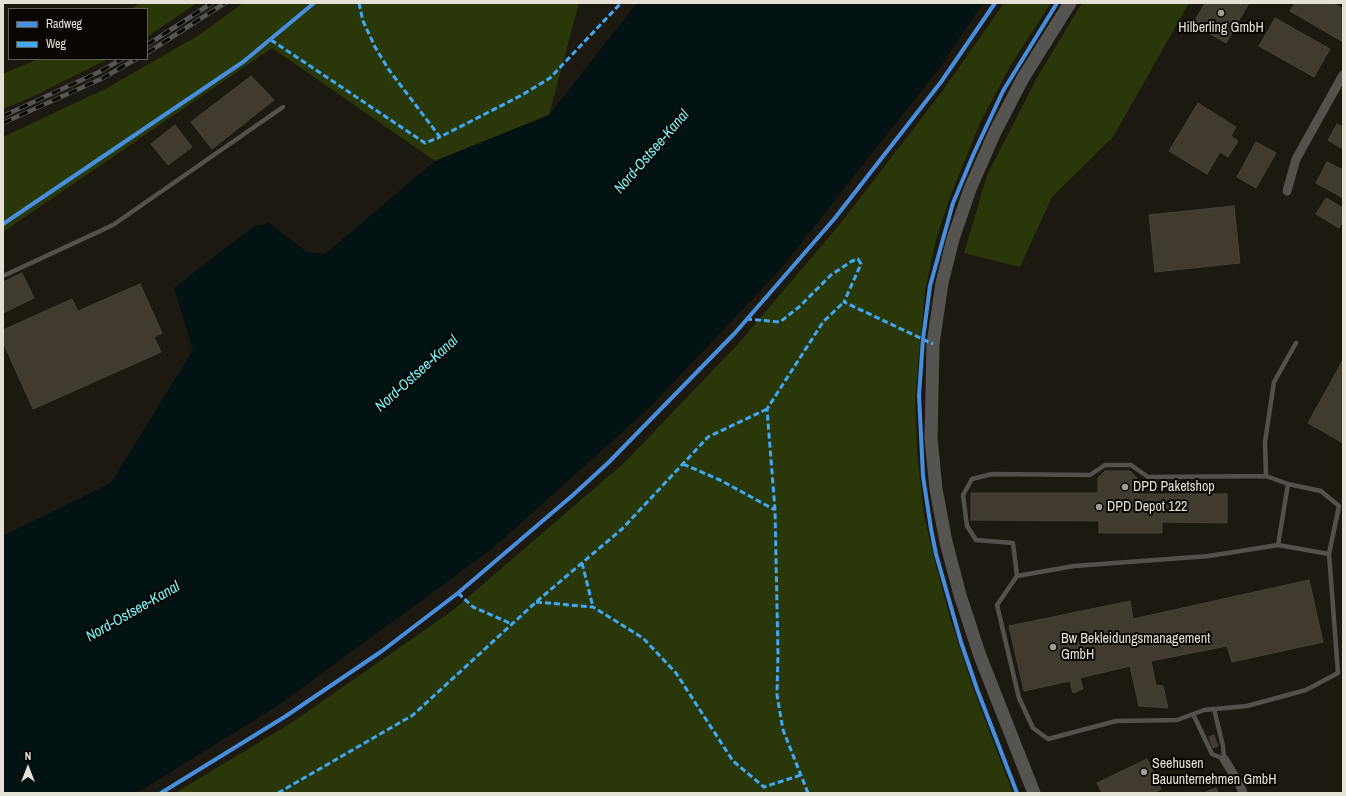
<!DOCTYPE html>
<style>
body{margin:0}
#map{position:relative;width:1346px;height:796px;overflow:hidden;background:#1c1910;font-family:"Archivo Narrow",sans-serif}
canvas{display:block}
.frame{position:absolute;inset:0;border:4px solid #e5e1d6;pointer-events:none}
.legend{position:absolute;left:8px;top:8px;width:140px;height:52px;box-sizing:border-box;background:#090602;border:1px solid #615e57;margin:0;padding:5px 7px;list-style:none;font-size:12px;color:#e5e1d6}
.legend li{display:flex;align-items:center;gap:8px;height:20px}
.legend b{width:20px;border:1px solid #615e57}
.north{position:absolute;left:8px;top:748px;width:40px;height:40px;-webkit-text-stroke:3px #090602;paint-order:stroke;rotate:0deg;font-size:11px;font-weight:700;line-height:16px;text-align:center;color:#e5e1d6}
.north::after{content:'';display:block;margin:auto;width:14px;height:18px;background:#e5e1d6;clip-path:polygon(50% 0,100% 100%,50% 72%,0 100%)}
</style>
<div id="map">
<canvas width="1346" height="796"></canvas>
<div class="frame"></div>
<ul class="legend">
<li><b style="height:5px;background:#468fdf"></b>Radweg</li>
<li><b style="height:5px;background:#3fa9f5"></b>Weg</li>
</ul>
<div class="north">N</div>
</div>
<script>
const g = document.querySelector('canvas').getContext('2d');
g.lineJoin = 'round';
function fillPath(path, color) {
  g.fillStyle = color;
  g.fill(path, 'evenodd');
}
function toPath(rows) {
  const path = new Path2D();
  for (const r of rows) {
    path.moveTo(r[0], r[1]);
    for (let i = 2; i < r.length; i += 2) path.lineTo(r[i], r[i + 1]);
  }
  return path;
}
function stroke(path, color, width, dash) {
  g.strokeStyle = color;
  g.lineWidth = width;
  g.lineCap = dash ? 'butt' : 'round';
  g.setLineDash(dash || []);
  g.stroke(path);
}
function label(font, color, halo, rows, align = 'center') {
  g.font = font + ' "Archivo Narrow",sans-serif';
  g.lineWidth = 4;
  g.setLineDash([]);
  g.textBaseline = 'middle';
  g.strokeStyle = halo;
  g.fillStyle = color;
  for (const [text, x, y, turn = 0] of rows) {
    g.save();
    g.translate(x, y);
    g.rotate((+turn || 0) * Math.PI / 180);
    g.textAlign = isNaN(turn) ? turn : align;
    if (halo) g.strokeText(text, 0, 0);
    g.fillText(text, 0, 0);
    g.restore();
  }
}
const green = toPath([
 [140,3,197,3,147,37,147,9,131,9],
 [243,3,579,3,549,115,435,161,272,48,3,232,3,137,109,87,199,35],
 [1004,3,1051,3,1012,63,980,123,950,197,937,236,925,291,915,399,917,451,924,515,933,554,950,618,974,691,1013,793,175,793,291,723,452,611,625,462,738,344,840,224,944,89],
 [1082,3,1189,3,1113,137,1052,197,1020,267,964,253,987,175,1039,74],
 [38,59,108,59,30,98,3,109,3,74]
]);
const water = toPath([
 [637,3,983,3,938,70,778,272,651,406,492,549,277,706,137,793,3,793,3,536,111,483,193,350,174,288,253,227,269,223,307,252,325,254,435,161,549,115]
]);
const building = toPath([
 [1205,3,1249,3,1226,43,1193,24,1205,3],
 [1295,3,1333,3,1343,9,1343,42,1290,11,1295,3],
 [1275,18,1330,49,1314,77,1259,46,1275,18],
 [251,76,274,100,212,149,191,122,251,76],
 [1198,103,1236,127,1231,136,1238,141,1228,157,1220,152,1207,174,1169,151,1198,103],
 [1337,124,1343,127,1343,149,1328,140,1337,124],
 [175,125,192,147,168,165,151,144,175,125],
 [1256,142,1276,153,1256,188,1237,177,1256,142],
 [1327,162,1343,170,1343,198,1316,183,1327,162],
 [1326,198,1343,208,1343,221,1339,228,1316,214,1326,198],
 [1234,206,1240,263,1155,272,1149,215,1234,206],
 [22,273,34,298,3,313,3,282,22,273],
 [140,284,162,333,154,337,161,352,33,409,3,342,3,330,72,299,78,311,140,284],
 [1343,360,1343,443,1308,423,1343,360],
 [1105,471,1130,471,1137,478,1137,494,1227,494,1227,523,1162,522,1162,533,1099,533,1099,521,971,520,971,493,1098,493,1098,478,1105,471],
 [1309,580,1323,642,1232,662,1227,646,1151,661,1156,685,1163,686,1168,708,1139,706,1130,666,1080,678,1083,689,1073,693,1070,681,1024,691,1009,626,1130,601,1133,619,1309,580],
 [1214,735,1218,746,1213,748,1209,737,1214,735],
 [1147,759,1161,789,1154,793,1102,793,1097,783,1147,759],
 [1216,788,1218,793,1203,793,1216,788]
]);
const service = toPath([
 [3,276,113,225,283,107],
 [1105,465,1131,465,1148,477,1266,476,1288,484,1321,491,1339,506,1329,554,1338,673,1306,690,1247,706,1204,710,1177,720,1116,721,1048,739,1033,728,1019,698,997,605,1017,576,1013,543,976,540,967,526,963,495,972,479,992,474,1090,475,1105,465],
 [1266,476,1265,442,1274,382,1296,343],
 [1278,545,1288,484],
 [1017,576,1074,566,1209,556,1278,545,1329,554],
 [1193,714,1212,754,1224,759,1223,746,1214,709]
]);
const minor = toPath([
 [1287,191,1296,159,1343,75],
 [1224,759,1239,783,1243,793]
]);
const secondary = toPath([
 [1034,793,980,656,960,595,946,542,936,489,931,438,933,344,942,283,953,239,970,189,995,132,1023,78,1070,3]
]);
const rail = toPath([
 [147,45,212,3],
 [147,53,225,3],
 [3,116,99,72,122,59],
 [3,123,103,78,136,59]
]);
const quiet = toPath([
 [359,3,363,21,375,47,389,70,440,137,522,95,550,78,621,3],
 [271,40,425,143,440,137],
 [746,319,780,322,799,307,831,275,852,261,858,259,861,264,844,302,933,344],
 [683,464,720,480,775,510],
 [582,563,593,607],
 [458,593,473,607,512,624],
 [536,602,593,607,643,638,676,673,733,761,764,787,801,775],
 [278,793,413,715,536,602,622,529,708,437,767,409],
 [808,793,783,730,777,695,778,653,775,510,767,409,823,322,844,302]
]);
const cycleway = toPath([
 [3,224,243,62,314,3],
 [161,793,286,716,382,651,458,593,573,495,609,462,735,333,835,218,941,82,995,3],
 [1017,793,977,689,961,642,936,554,931,529,923,476,919,395,923,339,930,286,953,203,974,153,1003,91,1057,3]
]);
const markers = [
 [1221,13,4,"#9f9b91"],
 [1125,487,4,"#9f9b91"],
 [1099,507,4,"#9f9b91"],
 [1053,647,4,"#9f9b91"],
 [1144,772,4,"#9f9b91"]
];
const poiNames = [
 ["Hilberling GmbH",1221,28,"center"],
 ["DPD Paketshop",1133,487],
 ["DPD Depot 122",1107,507],
 ["Bw Bekleidungsmanagement",1061,639],
 ["GmbH",1061,655],
 ["Seehusen",1152,764],
 ["Bauunternehmen GmbH",1152,780]
];
const waterNames = [
 ["Nord-Ostsee-Kanal",652,152,-49],
 ["Nord-Ostsee-Kanal",417,374,-42],
 ["Nord-Ostsee-Kanal",133,612,-30]
];
fillPath(green, '#2a3709');
fillPath(water, '#031212');
fillPath(building, '#403a2f');
stroke(building, '#47433c', 1);
stroke(service, '#54514d', 4.5);
stroke(minor, '#54514d', 9);
stroke(secondary, '#565450', 13);
stroke(rail, '#585652', 4.5);
stroke(rail, '#090602', 3, [9]);
stroke(quiet, '#3fa9f5', 3, [6, 3]);
stroke(cycleway, '#468fdf', 4);
for (const [x, y, r, color] of markers) {
  const dot = new Path2D();
  dot.arc(x, y, r, 0, 2 * Math.PI);
  g.fillStyle = color;
  g.fill(dot);
  stroke(dot, '#090602', 1.5);
}
label('14px', '#e5e1d6', '#090602', poiNames, 'left');
label('italic 15px', '#76f2f8', '#090602', waterNames);
</script>
